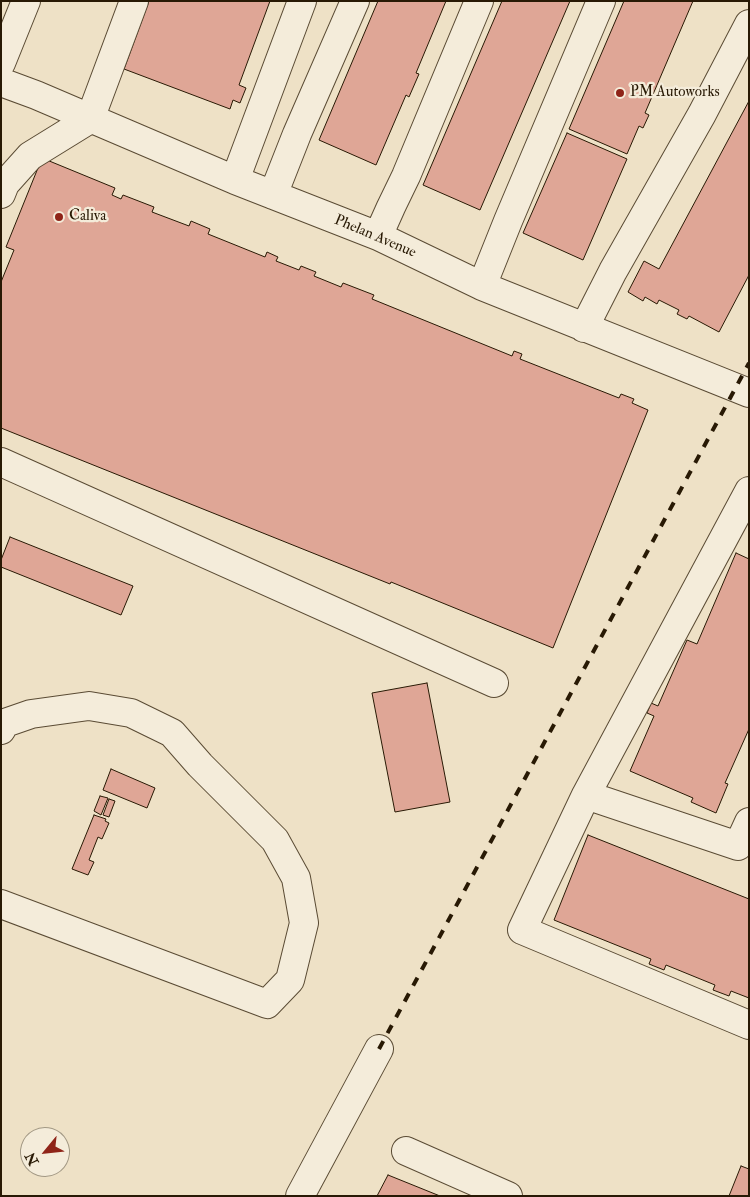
<!DOCTYPE html>
<style>
body{margin:0}
#map{position:relative;width:750px;height:1197px;overflow:hidden;background:#eee1c6;font-family:"IM FELL Double Pica",serif}
canvas{display:block}
.frame{position:absolute;inset:0;border:2px solid #281904;pointer-events:none}
.north{position:absolute;left:20px;top:1127px;width:50px;height:50px;box-sizing:border-box;background:#f4ecda;border:1px solid #a29884;border-radius:50%;rotate:242deg;font-size:14px;font-weight:700;line-height:20px;text-align:center;color:#281904}
.north::after{content:'';display:block;margin:auto;width:18px;height:22px;background:#8f2418;clip-path:polygon(50% 0,100% 100%,50% 72%,0 100%)}
</style>
<div id="map">
<canvas width="750" height="1197"></canvas>
<div class="frame"></div>
<div class="north">N</div>
</div>
<script>
const g = document.querySelector('canvas').getContext('2d');
g.lineJoin = 'round';
function fillPath(path, color) {
  g.fillStyle = color;
  g.fill(path, 'evenodd');
}
function toPath(rows) {
  const path = new Path2D();
  for (const r of rows) {
    path.moveTo(r[0], r[1]);
    for (let i = 2; i < r.length; i += 2) path.lineTo(r[i], r[i + 1]);
  }
  return path;
}
function stroke(path, color, width, dash) {
  g.strokeStyle = color;
  g.lineWidth = width;
  g.lineCap = dash ? 'butt' : 'round';
  g.setLineDash(dash || []);
  g.stroke(path);
}
function label(font, color, halo, rows, align = 'center') {
  g.font = font + ' "IM FELL Double Pica",serif';
  g.lineWidth = 4.5;
  g.setLineDash([]);
  g.textBaseline = 'middle';
  g.strokeStyle = halo;
  g.fillStyle = color;
  for (const [text, x, y, turn = 0] of rows) {
    g.save();
    g.translate(x, y);
    g.rotate((+turn || 0) * Math.PI / 180);
    g.textAlign = isNaN(turn) ? turn : align;
    if (halo) g.strokeText(text, 0, 0);
    g.fillText(text, 0, 0);
    g.restore();
  }
}
const building = toPath([
 [149,1,270,1,239,85,246,88,240,103,233,100,230,109,124,69,149,1],
 [378,1,446,1,416,73,419,74,409,97,406,95,376,165,319,140,378,1],
 [502,1,570,1,480,210,423,185,502,1],
 [624,1,693,1,645,113,649,115,643,128,639,126,627,154,569,129,624,1],
 [749,101,749,275,719,332,689,316,687,319,677,314,679,310,659,300,657,304,645,297,643,301,628,292,644,261,659,269,749,101],
 [567,133,627,159,583,260,523,233,567,133],
 [42,158,115,188,112,195,121,199,123,195,154,207,152,212,189,226,191,221,210,229,208,234,265,257,267,252,278,257,276,261,299,270,301,266,316,272,314,276,341,287,343,283,374,295,372,299,512,356,514,351,522,354,520,359,619,398,621,394,634,399,632,403,648,410,553,648,391,582,390,584,1,428,1,282,14,250,6,247,42,158],
 [10,537,133,586,121,615,1,567,1,560,10,537],
 [736,553,749,559,749,729,725,783,728,784,716,813,691,802,693,798,630,771,654,716,647,713,651,703,658,706,687,640,697,644,736,553],
 [427,683,450,802,395,812,372,693,427,683],
 [111,769,155,788,147,808,103,790,111,769],
 [100,796,108,798,101,815,94,811,100,796],
 [109,799,115,801,109,817,103,815,109,799],
 [94,815,106,819,105,821,109,823,102,839,98,837,89,860,94,862,88,875,72,869,94,815],
 [588,835,749,899,749,998,731,991,729,996,713,990,715,985,666,965,664,970,649,964,651,959,554,920,588,835],
 [741,1166,749,1169,749,1196,729,1196,741,1166],
 [388,1175,440,1196,377,1196,388,1175]
]);
const minor = toPath([
 [1,63,26,1],
 [1,82,36,95,235,180,378,236,482,286,749,393],
 [235,180,302,1],
 [1,194,5,184,30,156,90,119,134,1],
 [273,195,297,134,355,1],
 [378,236,391,207,406,176,479,1],
 [482,286,508,221,601,1],
 [584,328,613,271,702,114,749,24],
 [1,462,494,683],
 [749,491,586,795,522,930,749,1025],
 [1,730,5,723,31,714,89,706,131,713,172,733,200,765,275,840,296,878,304,923,290,980,267,1004,1,904],
 [586,795,738,846,749,822],
 [406,1151,508,1196],
 [300,1196,379,1049]
]);
const rail = toPath([
 [379,1049,749,363]
]);
const markers = [
 [620,93,5,"#8f2418"],
 [59,217,5,"#8f2418"]
];
const poiNames = [
 ["PM Autoworks",630,93],
 ["Caliva",69,217]
];
const streetNames = [
 ["Phelan Avenue",375,237,23]
];
fillPath(building, '#dfa696');
stroke(building, '#281904', 1);
stroke(minor, '#5a4b34', 30);
stroke(minor, '#f4ecda', 28);
stroke(rail, '#281904', 4, [9, 9]);
for (const [x, y, r, color] of markers) {
  const dot = new Path2D();
  dot.arc(x, y, r, 0, 2 * Math.PI);
  g.fillStyle = color;
  g.fill(dot);
  stroke(dot, '#f4ecda', 2);
}
label('15px', '#281904', '#f4ecda', poiNames, 'left');
label('15px', '#281904', '#f4ecda', streetNames);
</script>
